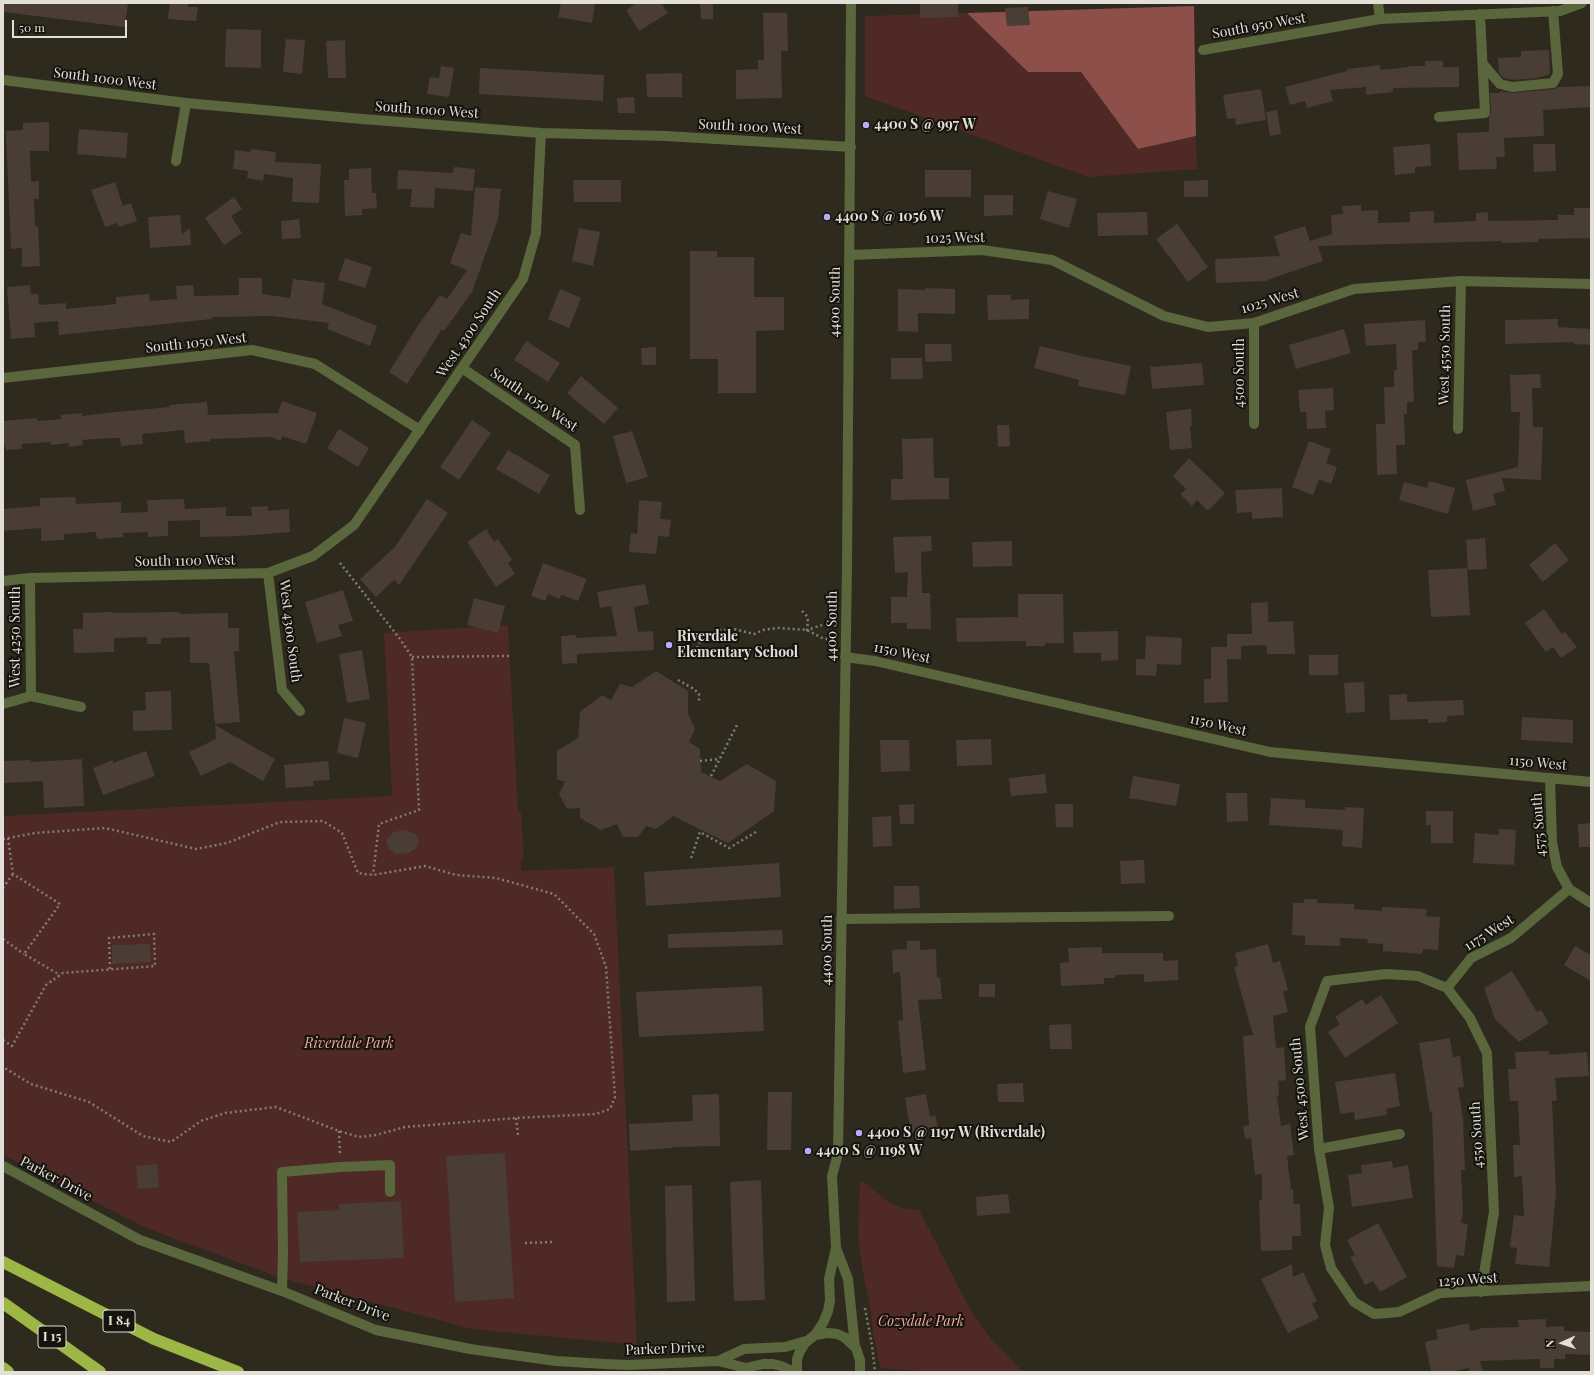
<!DOCTYPE html>
<style>
body{margin:0}
#map{position:relative;width:1594px;height:1375px;overflow:hidden;background:#2f2a1e;font-family:"Playfair Display",serif}
canvas{display:block}
.frame{position:absolute;inset:0;border:4px solid #e1dfd7;pointer-events:none}
.north{position:absolute;left:1542px;top:1323px;width:40px;height:40px;-webkit-text-stroke:3px #15130d;paint-order:stroke;rotate:267deg;font-size:11px;font-weight:700;line-height:16px;text-align:center;color:#e1dfd7}
.north::after{content:'';display:block;margin:auto;width:14px;height:18px;background:#e1dfd7;clip-path:polygon(50% 0,100% 100%,50% 72%,0 100%)}
.scale{position:absolute;left:12px;top:20px;width:115px;height:18px;box-sizing:border-box;border:2px solid #e1dfd7;border-top:0;padding-left:5px;font-size:12px;line-height:14px;white-space:nowrap;color:#e1dfd7;-webkit-text-stroke:3px #15130d;paint-order:stroke}
</style>
<div id="map">
<canvas width="1594" height="1375"></canvas>
<div class="frame"></div>
<div class="north">N</div>
<div class="scale">50 m</div>
</div>
<script>
const g = document.querySelector('canvas').getContext('2d');
g.lineJoin = 'round';
function fillPath(path, color) {
  g.fillStyle = color;
  g.fill(path, 'evenodd');
}
function toPath(rows) {
  const path = new Path2D();
  for (const r of rows) {
    path.moveTo(r[0], r[1]);
    for (let i = 2; i < r.length; i += 2) path.lineTo(r[i], r[i + 1]);
  }
  return path;
}
function stroke(path, color, width, dash) {
  g.strokeStyle = color;
  g.lineWidth = width;
  g.lineCap = dash ? 'butt' : 'round';
  g.setLineDash(dash || []);
  g.stroke(path);
}
function label(font, color, halo, rows, align = 'center') {
  g.font = font + ' "Playfair Display",serif';
  g.lineWidth = 4;
  g.setLineDash([]);
  g.textBaseline = 'middle';
  g.strokeStyle = halo;
  g.fillStyle = color;
  for (const [text, x, y, turn = 0] of rows) {
    g.save();
    g.translate(x, y);
    g.rotate((+turn || 0) * Math.PI / 180);
    g.textAlign = isNaN(turn) ? turn : align;
    if (halo) g.strokeText(text, 0, 0);
    g.fillText(text, 0, 0);
    g.restore();
  }
}
const green = toPath([
 [967,13,1028,72,1081,72,1138,149,1196,136,1197,169,1088,177,865,96,865,16],
 [508,625,518,811,521,812,524,858,521,859,521,871,614,867,637,1345,472,1329,278,1277,146,1228,3,1155,3,816,392,796,384,633],
 [860,1181,864,1182,887,1201,901,1208,919,1210,971,1311,991,1339,1023,1372,934,1372,880,1368,873,1333,870,1304,864,1279,858,1237]
]);
const forest = toPath([
 [1194,6,1196,136,1138,149,1081,72,1028,72,967,13]
]);
const building = toPath([
 [3,3,128,3,125,27,3,12],
 [170,3,188,3,188,7,198,7,196,21,168,19],
 [561,3,595,3,592,23,558,17],
 [637,3,661,3,668,13,639,31,626,10],
 [700,3,713,3,713,19,701,19],
 [920,3,958,3,958,17,920,18],
 [1028,7,1030,25,1007,26,1005,8],
 [763,13,787,13,788,51,781,51,782,98,736,99,736,70,758,69,758,60,764,60],
 [226,29,261,30,261,68,225,67],
 [286,39,305,40,302,74,283,72],
 [345,40,346,78,328,78,326,41],
 [1549,50,1550,74,1538,78,1512,80,1504,78,1499,73,1498,58,1521,57,1521,51],
 [1425,61,1443,61,1443,67,1459,67,1459,87,1393,88,1393,92,1366,95,1366,87,1330,90,1333,101,1307,108,1305,101,1290,105,1285,87,1347,71,1347,69,1380,65,1380,70,1409,67,1409,66,1425,66],
 [441,66,454,68,449,97,427,94,430,77,439,78],
 [480,68,604,75,603,101,479,94],
 [682,73,682,97,647,97,646,74],
 [1591,86,1591,107,1543,110,1544,136,1504,138,1505,157,1496,157,1497,169,1459,170,1457,133,1489,132,1489,118,1491,113,1490,93,1500,93,1500,91,1513,93,1554,89,1558,87],
 [1261,89,1266,120,1236,125,1235,118,1227,119,1223,95],
 [634,97,635,113,618,113,617,98],
 [1277,110,1281,134,1270,136,1266,112],
 [49,122,49,151,30,151,31,182,39,181,39,199,34,199,35,227,38,226,40,266,22,267,22,248,11,249,6,131,23,130,23,123],
 [79,129,128,133,126,158,77,154],
 [1430,144,1431,166,1415,167,1415,173,1395,175,1393,147],
 [1533,144,1555,144,1556,171,1534,172],
 [251,149,276,152,275,162,321,164,319,203,292,202,293,178,264,174,263,181,247,178,248,171,233,169,235,150,250,152],
 [454,167,475,169,473,191,435,188,434,208,410,207,412,189,397,189,398,170,453,173],
 [371,168,372,193,376,193,377,208,362,209,362,215,345,216,344,180,349,180,349,169],
 [925,170,971,170,971,197,925,197],
 [573,180,621,180,621,202,574,202],
 [1208,180,1208,197,1184,197,1184,181],
 [115,182,123,206,131,203,137,221,119,227,117,223,105,227,91,190],
 [475,187,501,189,498,219,472,292,444,331,442,329,407,384,389,372,417,327,440,295,447,299,467,270,450,263,461,233,471,236],
 [1048,191,1077,199,1069,228,1040,219],
 [984,195,1013,195,1013,215,984,216],
 [234,197,242,209,231,216,242,233,224,245,205,218],
 [1361,205,1361,211,1378,210,1378,223,1410,222,1410,212,1434,211,1434,223,1476,221,1476,213,1488,212,1488,221,1558,220,1558,215,1574,215,1574,208,1591,208,1591,238,1538,239,1538,242,1502,243,1502,241,1318,246,1323,261,1267,280,1267,281,1216,283,1215,259,1280,256,1274,236,1305,226,1310,241,1332,234,1331,215,1343,214,1342,206],
 [1147,212,1148,235,1098,236,1097,213],
 [180,215,182,234,190,228,191,245,150,248,148,217],
 [299,219,301,238,282,239,281,221],
 [1177,224,1208,267,1188,282,1156,239],
 [579,228,600,232,593,266,572,261],
 [690,251,717,251,717,257,754,257,754,297,784,297,784,330,756,331,756,393,718,393,718,359,690,359],
 [345,258,372,267,365,288,338,280],
 [239,278,262,278,262,294,290,298,293,279,325,283,322,304,377,326,370,346,327,329,329,323,272,316,212,317,212,319,59,335,58,321,34,323,35,337,11,339,7,287,30,285,31,294,38,294,39,305,66,303,66,309,116,304,116,297,149,294,150,301,177,299,176,286,193,285,194,296,239,295],
 [925,288,955,289,955,314,918,313,918,332,898,331,898,289,925,290],
 [560,289,581,298,569,328,548,319],
 [987,295,1011,295,1011,300,1029,299,1029,319,988,320],
 [1558,319,1558,327,1591,329,1591,345,1574,344,1574,342,1505,344,1505,320],
 [1425,320,1426,342,1418,342,1418,350,1412,350,1414,402,1407,402,1407,414,1404,414,1405,445,1396,445,1397,474,1377,475,1376,424,1385,424,1384,387,1394,387,1394,370,1397,370,1396,344,1366,346,1364,324],
 [1344,329,1351,353,1296,369,1289,345],
 [526,341,560,363,548,382,514,360],
 [925,344,951,344,952,361,925,362],
 [1040,346,1082,356,1131,366,1125,395,1078,386,1079,380,1034,368],
 [656,347,656,365,642,365,641,348],
 [891,358,922,358,923,379,891,379],
 [1202,363,1204,385,1152,389,1150,367],
 [1540,374,1541,388,1532,388,1533,427,1543,427,1541,480,1502,478,1505,491,1493,494,1496,505,1473,511,1466,480,1518,467,1520,412,1511,412,1510,375],
 [581,376,618,408,604,424,567,393],
 [1333,388,1334,410,1325,411,1326,428,1307,429,1306,412,1300,412,1298,390],
 [282,401,317,413,306,444,282,436,281,441,270,437,210,439,210,441,185,443,184,430,142,434,143,444,121,446,120,438,109,438,82,440,83,445,69,447,69,443,51,445,50,442,22,444,22,449,6,450,5,445,3,446,3,421,37,418,37,421,61,419,61,415,82,413,82,416,107,413,170,407,169,405,207,402,208,415,278,413],
 [1191,409,1192,426,1190,426,1192,448,1170,450,1166,412],
 [472,420,491,433,459,480,440,467],
 [997,425,1009,425,1010,446,998,447],
 [339,429,369,448,358,467,327,448],
 [632,431,648,477,626,483,613,436],
 [933,438,934,478,949,478,949,499,891,500,891,479,903,479,902,439],
 [1309,441,1331,449,1326,463,1337,467,1331,484,1319,479,1313,495,1292,487],
 [508,450,550,475,539,494,496,469],
 [1189,458,1225,493,1208,511,1197,500,1192,506,1180,494,1186,489,1173,476],
 [1429,481,1455,488,1448,514,1399,500,1404,482,1427,488],
 [1282,488,1283,517,1252,519,1252,512,1237,513,1235,490],
 [75,497,76,504,121,502,121,513,148,512,147,500,184,499,185,509,226,507,226,516,252,516,251,507,268,506,268,511,289,509,290,532,241,536,200,537,200,520,168,521,168,536,148,537,148,532,123,533,123,537,97,539,96,532,64,534,64,540,41,541,41,528,3,531,3,509,40,506,40,498],
 [427,499,448,513,399,585,394,580,376,597,360,579,395,547],
 [639,500,662,502,660,519,671,520,669,537,658,536,656,554,629,552,631,533,637,534],
 [486,529,494,542,498,539,512,560,508,563,515,574,496,587,467,542],
 [931,536,932,551,921,552,922,593,930,593,931,629,907,629,907,623,891,623,891,597,907,597,908,572,895,573,893,537],
 [1485,538,1487,569,1468,570,1466,540],
 [1012,541,1012,566,973,567,972,542],
 [1555,543,1569,560,1543,582,1529,565],
 [543,563,587,579,578,601,561,595,560,599,548,594,545,601,531,596],
 [1467,568,1470,615,1431,617,1428,570],
 [645,584,649,604,634,607,638,632,653,631,654,650,577,654,577,663,562,664,561,636,576,635,576,638,617,636,611,606,600,608,597,592],
 [343,590,353,621,338,625,342,636,317,643,305,602],
 [1018,594,1063,594,1064,643,1045,643,1045,646,1026,646,1026,641,957,642,956,618,1018,617],
 [474,598,505,606,498,633,467,625],
 [1268,602,1268,622,1293,621,1295,654,1267,654,1266,645,1241,646,1241,659,1227,659,1228,702,1204,703,1204,679,1211,679,1211,647,1227,647,1227,634,1252,634,1251,603],
 [1544,609,1562,634,1565,632,1577,647,1561,658,1553,647,1546,652,1525,623],
 [113,612,113,613,179,612,180,614,228,613,228,628,239,628,239,651,234,651,240,722,215,724,209,663,190,663,190,637,161,638,161,644,147,644,147,637,114,638,114,652,74,653,73,629,83,629,83,613],
 [1118,631,1118,660,1101,661,1101,653,1074,653,1073,632],
 [1146,636,1182,638,1181,665,1157,664,1156,676,1136,675,1136,659,1145,659],
 [362,650,370,699,347,703,339,654],
 [1309,655,1338,655,1338,675,1309,675],
 [656,671,688,691,688,714,695,729,689,742,700,749,701,772,720,781,747,764,776,781,774,811,728,843,673,816,656,829,646,826,638,837,623,837,617,824,601,830,580,818,580,808,567,809,559,794,565,782,557,779,557,751,578,738,580,712,602,695,611,700,620,684,632,687],
 [1364,682,1365,712,1346,713,1344,683],
 [171,691,172,730,133,731,133,711,146,710,145,692],
 [1407,694,1407,702,1463,700,1464,715,1447,716,1447,722,1428,723,1428,719,1390,720,1389,695],
 [1522,717,1573,720,1573,743,1521,740],
 [344,718,366,723,358,758,337,753],
 [215,725,275,759,263,781,230,762,201,776,189,752,216,739],
 [991,739,992,765,957,766,956,740],
 [880,740,909,740,910,771,881,772],
 [146,751,155,776,103,795,93,768,113,760,113,763],
 [82,759,84,806,44,808,43,781,3,783,3,761,31,760,31,762],
 [328,761,330,780,313,781,314,786,286,788,284,765],
 [1045,774,1047,793,1011,796,1009,778],
 [1133,776,1180,784,1176,806,1129,798],
 [1226,793,1247,793,1248,821,1227,822],
 [1271,798,1305,800,1305,808,1345,810,1345,807,1364,808,1362,848,1342,846,1343,830,1269,825],
 [914,804,914,824,900,824,899,805],
 [1055,804,1073,804,1073,827,1056,827],
 [1426,811,1453,811,1453,843,1431,843,1431,825,1426,825],
 [891,816,892,846,873,847,872,817],
 [1591,823,1591,847,1579,847,1578,824],
 [1499,829,1516,830,1514,865,1473,863,1475,833,1499,835],
 [404,830,415,834,419,842,416,848,409,853,396,854,389,849,386,843,388,837,394,832],
 [1144,860,1145,883,1121,884,1120,861],
 [779,863,781,897,646,906,644,872],
 [894,886,919,886,920,908,894,909],
 [1304,899,1317,899,1317,903,1354,904,1354,909,1382,911,1382,907,1427,909,1426,916,1440,917,1438,950,1423,949,1422,954,1383,951,1383,944,1367,943,1368,939,1340,938,1340,946,1305,945,1305,936,1292,935,1293,903,1304,903],
 [782,930,783,945,668,948,668,934],
 [907,941,920,941,920,950,936,949,937,978,940,977,942,999,918,1000,926,1070,903,1073,898,1021,903,1020,900,972,893,973,892,950,907,949],
 [150,944,151,962,112,964,112,945],
 [1268,944,1273,963,1280,961,1288,990,1283,991,1288,1012,1273,1016,1276,1048,1284,1047,1286,1080,1278,1081,1279,1096,1277,1096,1281,1126,1290,1124,1294,1155,1287,1156,1291,1189,1293,1189,1294,1204,1300,1204,1301,1236,1292,1236,1292,1250,1261,1251,1259,1200,1262,1200,1262,1174,1255,1175,1251,1138,1245,1139,1243,1126,1249,1125,1243,1036,1253,1035,1234,967,1238,966,1235,953],
 [1575,946,1591,955,1591,981,1564,965],
 [1102,947,1102,953,1163,953,1163,961,1178,960,1178,980,1144,982,1144,974,1115,975,1115,978,1104,978,1104,984,1061,986,1060,963,1069,962,1068,948],
 [1512,971,1537,1012,1541,1010,1549,1023,1519,1042,1495,1019,1484,988],
 [979,984,995,984,995,997,979,997],
 [762,986,764,1031,639,1037,636,992],
 [1381,995,1398,1023,1345,1058,1328,1032,1340,1024,1335,1017,1362,999,1366,1005],
 [1071,1024,1072,1049,1050,1049,1049,1025],
 [1450,1038,1453,1057,1460,1056,1464,1087,1458,1088,1463,1119,1465,1170,1461,1170,1463,1211,1461,1223,1468,1224,1464,1256,1456,1255,1454,1268,1437,1266,1432,1111,1430,1112,1419,1043],
 [1549,1051,1549,1055,1587,1052,1589,1076,1555,1078,1557,1101,1552,1101,1556,1193,1549,1267,1515,1264,1517,1248,1510,1247,1514,1215,1524,1216,1522,1176,1514,1177,1513,1145,1520,1145,1518,1101,1510,1101,1508,1069,1516,1069,1515,1052],
 [1395,1073,1400,1106,1386,1109,1387,1115,1355,1120,1354,1112,1340,1114,1335,1082],
 [1023,1083,1024,1102,998,1102,997,1084],
 [768,1092,792,1092,791,1150,767,1150],
 [719,1094,720,1146,672,1147,672,1148,630,1151,629,1124,693,1121,692,1095],
 [926,1094,930,1117,935,1115,938,1128,911,1133,905,1098],
 [505,1153,514,1298,455,1302,446,1156],
 [1392,1161,1393,1168,1408,1165,1413,1198,1352,1207,1348,1175,1362,1173,1361,1165],
 [157,1164,159,1187,138,1189,136,1166],
 [761,1180,765,1300,734,1301,730,1182],
 [692,1185,695,1301,667,1302,665,1186],
 [1008,1194,1010,1213,977,1216,976,1197],
 [401,1201,404,1258,300,1262,297,1212,339,1210,339,1204],
 [1378,1223,1407,1277,1380,1292,1373,1281,1365,1285,1350,1257,1355,1255,1347,1240],
 [1292,1264,1293,1277,1303,1272,1317,1301,1312,1303,1319,1318,1288,1333,1261,1279],
 [1546,1319,1546,1327,1564,1326,1564,1331,1591,1332,1591,1355,1565,1354,1565,1359,1554,1359,1554,1368,1540,1368,1540,1359,1480,1361,1483,1372,1470,1372,1469,1368,1450,1372,1431,1372,1425,1342,1438,1339,1436,1330,1469,1323,1470,1331,1483,1328,1519,1327,1518,1320]
]);
const path = toPath([
 [340,563,400,639,412,657,419,810,379,824,373,875],
 [802,611,806,615,808,621,807,630,822,625],
 [697,648,701,640,718,630,734,629,754,634,763,630,778,628,807,630,824,639,827,639],
 [412,657,510,656],
 [678,680,694,689,699,694,699,703],
 [700,761,719,759],
 [711,776,738,723],
 [8,838,13,874,60,904,24,954,60,975],
 [3,839,35,833,105,828,196,849,227,843,280,822,323,821,342,833,358,873,373,875,425,866,456,875,496,878,554,894,594,934,606,967,615,1097,610,1109,596,1114,516,1118,405,1127,376,1135,359,1137,339,1131,276,1107,225,1113,201,1121,171,1142,143,1136,89,1102,31,1084,3,1067],
 [691,858,700,832,729,848,756,832],
 [3,888,13,874],
 [3,939,24,954],
 [3,1040,12,1046,46,985,63,973,155,966,154,934,109,938,110,969],
 [516,1118,518,1135],
 [339,1131,340,1155],
 [525,1243,553,1242],
 [865,1308,872,1345,875,1372]
]);
const minor = toPath([
 [1378,3,1380,19],
 [1203,50,1380,19,1560,11,1582,3],
 [1483,64,1500,84,1512,87,1553,83,1558,74,1553,11],
 [3,80,186,103,362,119,541,133,666,136,851,147],
 [1439,117,1485,113,1480,14],
 [176,161,186,103],
 [850,255,982,250,1052,260,1164,316,1208,327,1254,323,1354,289,1461,281,1591,284],
 [462,368,575,445,580,510],
 [3,378,252,350,315,364,420,430],
 [1254,424,1254,323],
 [1458,429,1461,281],
 [268,573,282,690,300,711],
 [30,578,31,696],
 [3,581,30,578,268,573,313,556,354,525,523,279,536,233,541,133],
 [845,657,875,661,1270,752,1591,782],
 [3,704,31,696,81,707],
 [1550,778,1552,842,1557,867,1569,889,1591,903],
 [1569,889,1511,938,1471,958,1447,988,1418,976,1386,974,1327,981,1310,1027,1319,1149,1329,1208,1325,1245,1331,1268,1354,1302,1374,1314,1399,1312,1440,1293,1591,1286],
 [841,919,1169,916],
 [1447,988,1470,1018,1487,1053,1494,1212,1481,1292],
 [1319,1149,1400,1134],
 [3,1166,140,1240,282,1291,376,1330,470,1349,556,1361,605,1364,629,1365,718,1361,746,1368,763,1364,773,1364,781,1366,794,1372],
 [836,1248,848,1279,855,1347],
 [282,1291,283,1253,282,1172,341,1167,390,1165,390,1192],
 [815,1335,823,1323,828,1311,830,1300,829,1279,836,1248,832,1176,838,1154,847,567,851,3],
 [718,1361,744,1349,785,1347,806,1341],
 [797,1372,797,1359,800,1351,805,1343,815,1335,828,1333,837,1334,844,1337,856,1348,860,1360,860,1372]
]);
const highway = toPath([
 [3,1262,154,1339,238,1372],
 [3,1303,100,1372],
 [3,1368,8,1372]
]);
const markers = [
 [866,125,4,"#b9abf7"],
 [827,217,4,"#b9abf7"],
 [669,645,4,"#b9abf7"],
 [859,1133,4,"#b9abf7"],
 [808,1151,4,"#b9abf7"]
];
const shields = [
 [119,1321,32],
 [52,1337,28]
];
const shieldNames = [
 ["I 84",119,1321],
 ["I 15",52,1337]
];
const streetNames = [
 ["South 950 West",1259,26,-10],
 ["South 1000 West",105,79,7],
 ["South 1000 West",427,110,4],
 ["South 1000 West",750,127,3],
 ["1025 West",955,238,-1],
 ["1025 West",1270,301,-16],
 ["4400 South",835,302,-89],
 ["West 4300 South",469,333,-56],
 ["South 1050 West",196,343,-6],
 ["West 4550 South",1445,355,-89],
 ["4500 South",1240,373,-90],
 ["South 1050 West",534,400,34],
 ["South 1100 West",185,561,-1],
 ["4400 South",832,626,-89],
 ["West 4300 South",290,631,83],
 ["West 4250 South",16,637,-90],
 ["1150 West",902,653,12],
 ["1150 West",1218,725,13],
 ["1150 West",1538,763,5],
 ["4575 South",1539,825,-94],
 ["1175 West",1489,933,-32],
 ["4400 South",827,950,-89],
 ["West 4500 South",1300,1089,-95],
 ["4550 South",1477,1135,-93],
 ["Parker Drive",56,1179,28],
 ["1250 West",1468,1280,-4],
 ["Parker Drive",352,1303,21],
 ["Parker Drive",665,1349,-2]
];
const poiNames = [
 ["4400 S @ 997 W",874,125],
 ["4400 S @ 1056 W",835,217],
 ["Riverdale",677,637],
 ["Elementary School",677,653],
 ["4400 S @ 1197 W (Riverdale)",867,1133],
 ["4400 S @ 1198 W",816,1151]
];
const parkNames = [
 ["Riverdale Park",349,1044],
 ["Cozydale Park",921,1322]
];
fillPath(green, '#4e2925');
fillPath(forest, '#8c4f49');
fillPath(building, '#493d35');
stroke(path, '#807d73', 2.5, [2, 3]);
stroke(minor, '#5a663c', 10);
stroke(highway, '#9cb746', 12);
for (const [x, y, r, color] of markers) {
  const dot = new Path2D();
  dot.arc(x, y, r, 0, 2 * Math.PI);
  g.fillStyle = color;
  g.fill(dot);
  stroke(dot, '#15130d', 1.5);
}
for (const [x, y, w] of shields) {
  const box = new Path2D();
  box.roundRect(x - w / 2, y - 11, w, 22, 3);
  g.fillStyle = '#15130d';
  g.fill(box);
  stroke(box, '#e1dfd7', 1);
}
label('bold 13px', '#e1dfd7', null, shieldNames);
label('14px', '#e1dfd7', '#15130d', streetNames);
label('bold 14px', '#e1dfd7', '#15130d', poiNames, 'left');
label('italic 14px', '#f5a9a0', '#15130d', parkNames);
</script>
